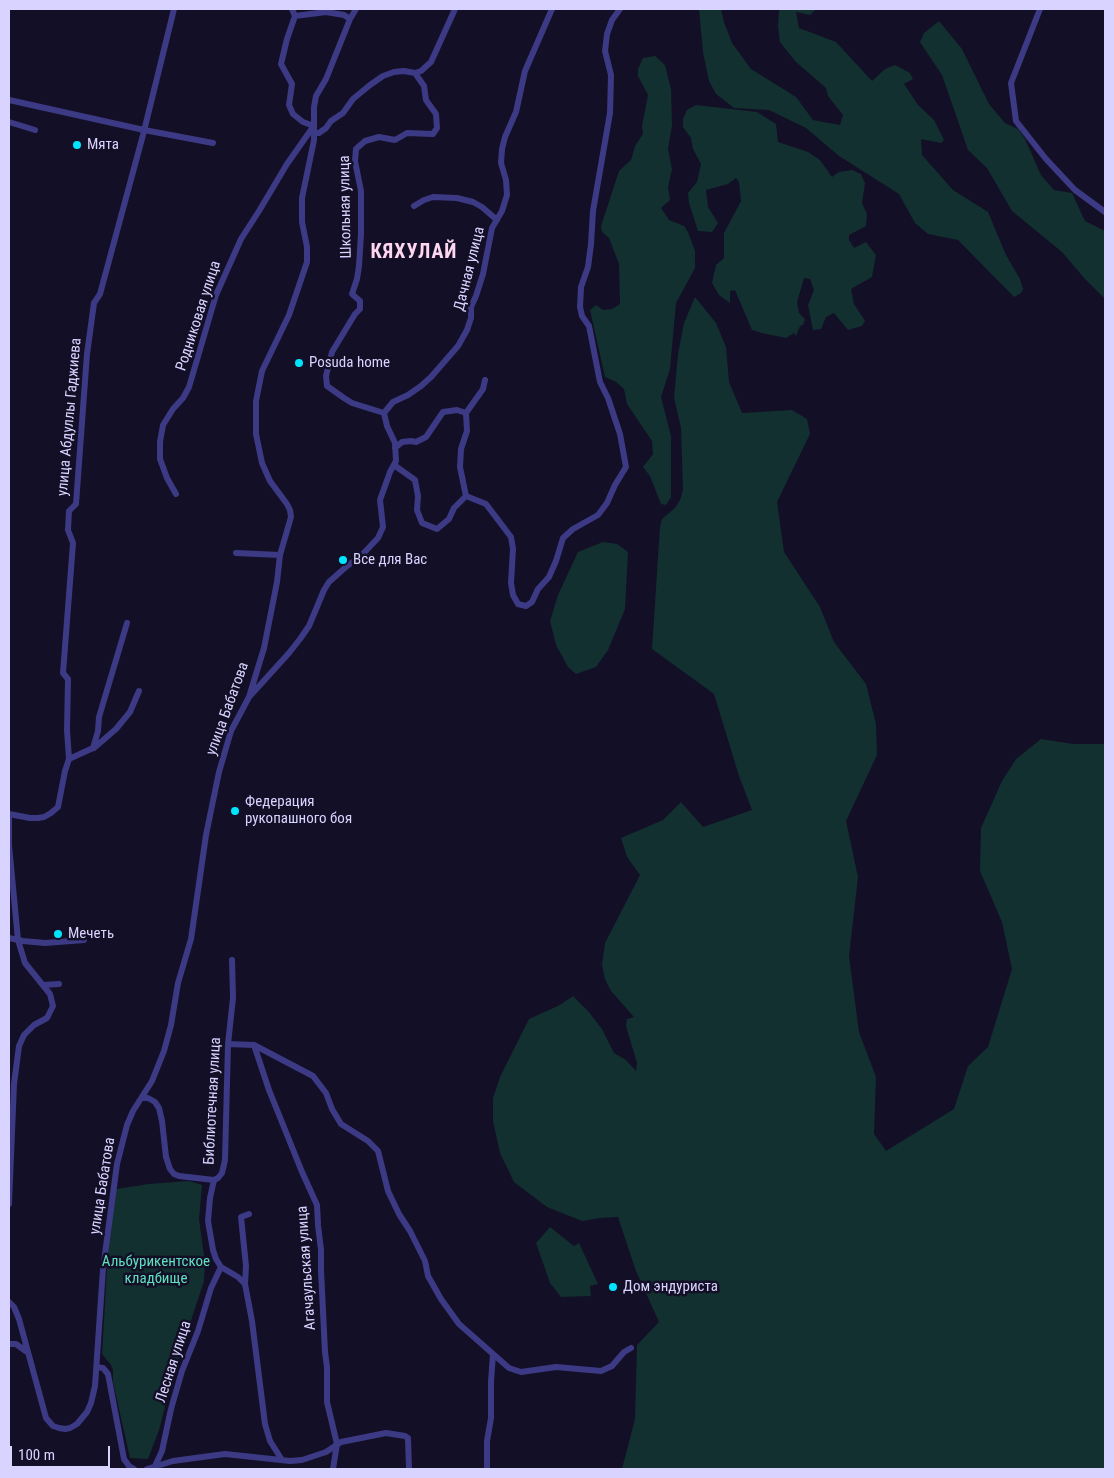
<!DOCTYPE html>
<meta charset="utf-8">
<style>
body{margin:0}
#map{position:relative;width:1114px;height:1478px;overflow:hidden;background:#130f26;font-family:"Roboto Condensed",sans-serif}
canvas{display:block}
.frame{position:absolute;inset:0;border:10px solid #d9d4ff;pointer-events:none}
.scale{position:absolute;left:10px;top:1446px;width:100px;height:22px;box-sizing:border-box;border:2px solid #d9d4ff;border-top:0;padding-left:6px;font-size:15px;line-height:18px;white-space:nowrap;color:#d9d4ff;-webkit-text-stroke:4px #130f26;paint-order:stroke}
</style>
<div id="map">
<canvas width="1114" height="1478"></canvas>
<div class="frame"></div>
<div class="scale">100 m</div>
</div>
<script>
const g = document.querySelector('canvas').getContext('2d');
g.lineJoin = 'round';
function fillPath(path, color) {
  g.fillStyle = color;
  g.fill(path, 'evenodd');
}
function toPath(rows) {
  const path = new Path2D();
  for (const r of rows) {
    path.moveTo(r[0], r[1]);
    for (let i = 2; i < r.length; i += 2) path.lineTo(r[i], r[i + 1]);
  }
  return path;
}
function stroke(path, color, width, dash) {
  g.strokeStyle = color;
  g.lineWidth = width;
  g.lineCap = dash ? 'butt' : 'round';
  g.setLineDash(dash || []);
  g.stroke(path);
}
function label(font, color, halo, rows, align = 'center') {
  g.font = font + ' "Roboto Condensed",sans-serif';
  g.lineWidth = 5;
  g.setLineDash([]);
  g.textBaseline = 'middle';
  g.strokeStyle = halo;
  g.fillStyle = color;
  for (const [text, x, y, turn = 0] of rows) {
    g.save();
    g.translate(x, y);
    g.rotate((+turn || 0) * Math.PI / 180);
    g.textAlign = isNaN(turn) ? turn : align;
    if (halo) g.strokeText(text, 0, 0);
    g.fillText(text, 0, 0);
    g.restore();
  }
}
const green = toPath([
 [699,9,721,9,724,22,732,43,751,69,796,97,813,120,840,125,843,115,828,96,826,88,796,62,780,42,778,27,779,9,816,9,810,15,796,12,799,28,836,42,872,81,885,69,895,65,910,73,913,79,904,84,918,105,934,120,944,140,941,143,921,139,922,155,953,190,988,212,1006,255,1020,279,1023,289,1021,293,1014,297,958,240,928,234,915,223,899,194,839,156,806,128,769,110,734,108,716,94,709,81,703,52],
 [939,21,962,49,989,104,1005,123,1018,129,1025,139,1041,175,1054,190,1072,193,1085,221,1105,231,1105,299,1085,279,1062,252,1012,211,987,168,968,150,942,75,920,42,924,33],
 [655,56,665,65,671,89,672,125,668,149,672,169,668,187,670,200,661,208,669,220,684,226,688,232,695,251,695,268,676,303,670,369,661,397,671,436,671,497,666,505,661,504,650,476,643,467,653,454,652,441,627,404,624,389,616,382,605,377,590,310,596,305,603,310,612,309,620,304,619,264,609,238,602,232,601,226,619,171,631,160,635,146,643,134,642,126,648,95,638,76,638,69,643,58],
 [696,105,757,112,776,124,778,142,808,152,820,160,832,177,839,172,852,170,861,174,865,183,862,203,867,214,866,226,849,235,849,240,854,248,866,242,876,255,872,277,851,289,854,304,865,321,862,326,848,330,834,313,826,317,821,329,813,330,808,305,814,290,810,279,804,278,797,302,799,313,805,319,803,325,800,326,796,336,794,333,786,338,762,333,752,330,735,290,730,291,730,303,719,295,712,283,716,265,724,258,724,233,741,201,739,182,736,178,728,184,706,190,708,207,718,223,712,232,698,231,689,203,688,193,697,182,701,164,693,149,691,138,683,127,683,119,687,110],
 [695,297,716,323,726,347,729,382,742,413,792,410,807,419,810,434,777,502,784,552,820,607,834,642,866,684,876,724,877,755,846,821,858,877,849,956,859,1032,876,1077,874,1134,886,1151,954,1109,968,1066,988,1047,1012,969,1002,922,980,871,981,828,1002,781,1016,759,1041,739,1073,744,1105,744,1105,1469,622,1469,635,1419,637,1345,659,1322,636,1271,618,1217,600,1218,582,1221,547,1207,514,1182,500,1153,493,1121,493,1098,500,1077,529,1019,560,1005,573,996,588,1011,602,1029,614,1053,626,1060,636,1071,637,1063,626,1026,627,1019,634,1017,611,991,605,979,602,965,605,943,640,875,627,857,621,838,663,820,681,802,703,827,752,810,739,776,714,694,652,649,660,527,662,519,675,508,680,500,683,490,681,428,674,398,678,354,684,323],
 [603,542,617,544,628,552,625,609,608,650,596,667,576,674,568,667,556,645,550,621,558,595,578,552],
 [189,1181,202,1185,199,1219,205,1263,204,1281,175,1369,159,1430,148,1459,130,1458,113,1382,113,1370,111,1365,102,1354,109,1235,116,1189,149,1184],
 [550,1227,574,1246,579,1243,598,1284,590,1286,591,1296,561,1297,550,1283,536,1243]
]);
const street = toPath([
 [292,9,295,16],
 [1040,9,1011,83,1016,121,1046,159,1075,190,1105,212],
 [295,16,287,39,281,64,292,84,289,105,293,114,303,122,314,126],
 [295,16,326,12,344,15,350,19],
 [9,100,144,130,213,143],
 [9,122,35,130],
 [314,133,319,133,326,128,331,121,343,113,353,99,370,85,383,76,394,72,404,71,415,73],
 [414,206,424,200,433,197,457,198,473,202,482,207,497,220],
 [384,413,352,403,344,398,327,386,326,376,332,352,355,314,360,309,360,301,352,294,357,279,359,266,361,234,361,191,355,161,356,149,365,141,379,137,395,140,407,133,433,134,437,128,436,114,426,100,424,86,415,73,421,71,431,62,455,9],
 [395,448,402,442,411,441,416,442,426,437,443,412,457,410,466,413,483,389,485,380],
 [394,465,415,480,418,496,417,510,422,523,437,529,449,519,454,508,466,496],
 [176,494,167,478,160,459,160,442,163,425,173,409,183,398,189,387,216,295,241,239,259,211,287,164,313,127],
 [466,496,486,504,511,537,513,549,511,583,513,595,518,604,526,606,532,602,538,589,549,577,556,561,563,538,573,529,598,515,607,503,615,485,626,467,620,434,608,398,600,382,589,326,582,316,580,307,581,287,588,267,591,244,593,211,610,113,611,75,605,51,607,34,612,20,620,9],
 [466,496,460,467,461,449,467,431,466,413],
 [236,553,280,555],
 [250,696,289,653,300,639,309,626,324,590,329,582,347,566,360,557,378,538,383,527,380,500,390,472,396,461,395,443,387,426,384,413,393,402,408,395,421,386,431,377,458,346,467,330,471,318,471,307,476,296,483,274,492,228,502,211,507,195,506,180,501,163,502,149,505,137,516,112,525,71,552,9],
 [94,748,116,729,130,712,139,691],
 [69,759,93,748,98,731,99,717,127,623],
 [9,814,30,818,38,818,44,817,51,813,58,807,65,771,69,759,67,730,68,679,63,673,73,543,68,530,69,511,76,504,87,354,94,303,100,294,143,135,174,9],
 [9,938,23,941,45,943,84,940],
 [232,960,233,998,228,1044,225,1160,222,1173,218,1178,214,1180,210,1198,208,1221,213,1250,216,1259,221,1267,238,1277,245,1284,252,1321,265,1424,270,1441,282,1460],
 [43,985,59,984],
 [228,1044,254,1045,269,1090,302,1172,317,1205,318,1225,321,1250,321,1270,325,1352,327,1367,327,1402,337,1444,333,1469],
 [254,1045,313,1076,326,1093,332,1109,341,1124,368,1141,378,1151,388,1191,399,1214,410,1231,425,1261,428,1276,441,1299,459,1324,509,1368,521,1372,556,1367,601,1371,612,1366,624,1352,631,1348],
 [142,1098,148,1098,155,1102,159,1108,162,1121,166,1157,170,1169,174,1174,179,1176,214,1180],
 [9,1204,14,1084,19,1046,24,1035,34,1025,47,1018,53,1006,50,994,25,963,18,940,9,845,9,814],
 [245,1284,246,1266,241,1217,249,1214],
 [9,1302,14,1307,19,1319,46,1418,53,1426,59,1428,65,1429,70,1428,77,1424,87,1412,91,1403,95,1386,103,1269,117,1164,127,1125,133,1111,152,1081,164,1051,171,1025,178,983,191,939,206,835,219,772,231,731,249,697,264,648,277,582,280,555,291,517,290,510,287,504,270,481,262,463,256,434,256,401,262,371,289,315,307,262,307,247,302,222,302,198,314,140,314,107,316,96,326,79,350,19,356,9],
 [9,1344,16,1344,27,1352],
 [97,1367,103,1368,108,1374,124,1459,129,1466,134,1469],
 [155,1466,162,1451,171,1409,182,1371,198,1331,211,1288,221,1267],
 [147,1469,173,1461,225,1454,290,1461,302,1460,326,1452,341,1442,386,1433,405,1436,408,1438,409,1469],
 [487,1469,487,1441,491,1418,491,1382,493,1354]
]);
const markers = [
 [77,145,5,"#00e5ff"],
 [299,363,5,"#00e5ff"],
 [343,560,5,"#00e5ff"],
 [235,811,5,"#00e5ff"],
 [58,934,5,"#00e5ff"],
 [613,1287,5,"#00e5ff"]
];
const poiNames = [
 ["Мята",87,145],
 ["Posuda home",309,363],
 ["Все для Вас",353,560],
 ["Федерация",245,802],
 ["рукопашного боя",245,819],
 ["Мечеть",68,934],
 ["Дом эндуриста",623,1287]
];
const streetNames = [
 ["Школьная улица",346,207,-91],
 ["Дачная улица",470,269,-76],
 ["Родниковая улица",199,316,-72],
 ["улица Абдуллы Гаджиева",70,417,-85],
 ["улица Бабатова",228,709,-70],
 ["Библиотечная улица",213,1101,-87],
 ["улица Бабатова",103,1186,-81],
 ["Агачаульская улица",307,1268,-94],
 ["Лесная улица",174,1362,-72]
];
const parkNames = [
 ["Альбурикентское",156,1262],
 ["кладбище",156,1279]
];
const districtNames = [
 ["КЯХУЛАЙ",414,253]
];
fillPath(green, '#12302f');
stroke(street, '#3d3a85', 6);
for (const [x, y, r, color] of markers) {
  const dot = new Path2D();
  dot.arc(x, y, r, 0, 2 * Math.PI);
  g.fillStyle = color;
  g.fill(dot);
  stroke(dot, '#130f26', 2);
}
label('15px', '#d9d4ff', '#130f26', poiNames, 'left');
label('15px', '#d9d4ff', '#130f26', streetNames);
label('15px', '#5fe0c0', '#130f26', parkNames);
g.letterSpacing = '1px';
label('bold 20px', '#ffd6f0', '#130f26', districtNames);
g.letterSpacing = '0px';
</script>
